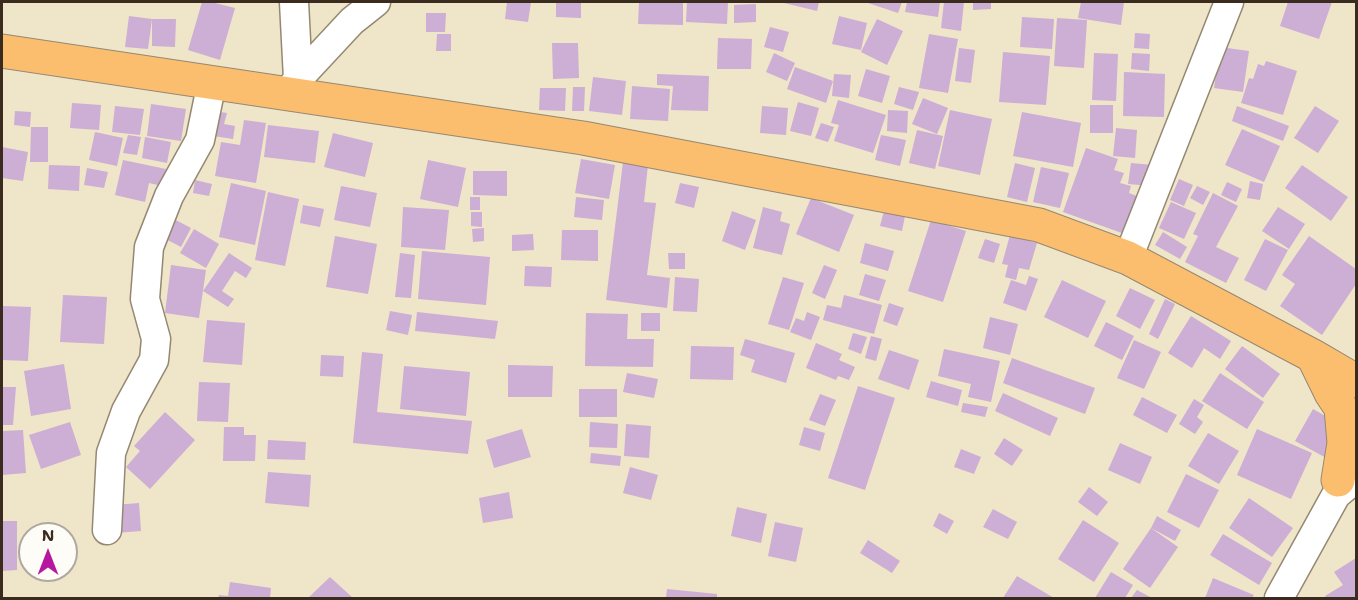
<!DOCTYPE html>
<style>
body{margin:0}
#map{position:relative;width:1358px;height:600px;overflow:hidden;background:#efe5c8;font-family:"Shantell Sans",sans-serif}
canvas{display:block}
.frame{position:absolute;inset:0;border:3px solid #3b2a1e;pointer-events:none}
.north{position:absolute;left:18px;top:522px;width:60px;height:60px;box-sizing:border-box;background:#fdfcf7;border:2px solid #afa8a0;border-radius:50%;rotate:0deg;font-size:16px;font-weight:700;line-height:24px;text-align:center;color:#3b2a1e}
.north::after{content:'';display:block;margin:auto;width:21px;height:27px;background:#b5179e;clip-path:polygon(50% 0,100% 100%,50% 72%,0 100%)}
</style>
<div id="map">
<canvas width="1358" height="600"></canvas>
<div class="frame"></div>
<div class="north">N</div>
</div>
<script>
const g = document.querySelector('canvas').getContext('2d');
g.lineJoin = 'round';
function fillPath(path, color) {
  g.fillStyle = color;
  g.fill(path, 'evenodd');
}
function toPath(rows) {
  const path = new Path2D();
  for (const r of rows) {
    path.moveTo(r[0], r[1]);
    for (let i = 2; i < r.length; i += 2) path.lineTo(r[i], r[i + 1]);
  }
  return path;
}
function stroke(path, color, width, dash) {
  g.strokeStyle = color;
  g.lineWidth = width;
  g.lineCap = dash ? 'butt' : 'round';
  g.setLineDash(dash || []);
  g.stroke(path);
}
const building = toPath([
 [202,2,211,2,235,8,220,60,188,50],
 [507,2,531,2,528,22,505,19],
 [556,2,581,2,581,18,556,17],
 [639,2,683,2,683,25,638,24],
 [687,2,728,2,727,24,686,22],
 [780,2,819,2,817,11],
 [865,2,902,2,898,13],
 [907,2,940,2,938,17,905,12],
 [944,2,964,2,961,31,941,28],
 [973,2,991,2,991,9,973,10],
 [1081,2,1124,2,1121,25,1078,18],
 [1288,2,1332,2,1319,39,1280,26],
 [756,4,756,22,734,23,734,5],
 [426,13,446,13,445,32,426,32],
 [129,16,152,19,148,49,125,47],
 [839,16,867,23,861,50,832,44],
 [1022,17,1054,19,1052,49,1020,47],
 [1057,18,1087,20,1084,68,1054,66],
 [152,19,176,19,175,47,152,46],
 [877,19,903,31,887,65,861,52],
 [770,27,789,32,783,52,764,47],
 [1135,33,1150,34,1149,49,1134,48],
 [437,34,451,34,451,51,436,51],
 [929,34,958,39,948,93,919,88],
 [718,38,752,39,751,69,717,69],
 [552,43,578,43,579,78,553,79],
 [1220,47,1249,51,1243,92,1214,88],
 [959,48,975,50,971,83,955,81],
 [1003,52,1050,56,1046,105,999,102],
 [774,53,795,63,787,81,766,72],
 [1094,53,1118,54,1116,101,1092,100],
 [1132,53,1150,54,1149,71,1131,69],
 [1266,61,1297,71,1283,115,1241,103,1249,78,1253,79,1258,64,1264,66],
 [795,67,833,81,826,103,787,89],
 [866,69,890,76,882,103,858,96],
 [1124,72,1165,74,1164,117,1123,116],
 [657,74,709,76,708,111,671,110,673,86,657,85],
 [834,74,851,75,849,98,832,96],
 [593,77,626,81,622,115,589,111],
 [632,86,670,89,668,121,630,119],
 [573,87,585,87,584,111,572,111],
 [899,87,919,92,913,110,894,104],
 [540,88,566,88,565,111,539,110],
 [923,98,948,108,937,134,912,124],
 [838,100,886,115,873,153,834,141,839,125,831,123],
 [798,102,819,108,811,136,790,131],
 [72,103,101,105,99,130,70,128],
 [151,104,186,109,181,141,147,136],
 [1090,105,1113,105,1113,133,1090,133],
 [115,106,144,109,140,135,112,132],
 [762,106,788,108,786,135,760,133],
 [1237,106,1289,126,1283,141,1232,121],
 [1315,106,1339,121,1318,153,1294,138],
 [888,110,908,111,907,133,887,131],
 [950,110,992,119,980,175,938,166],
 [15,111,31,112,30,127,14,125],
 [212,111,227,113,224,124,235,126,233,139,207,135],
 [1022,112,1081,123,1073,167,1013,156],
 [244,120,266,123,256,183,215,176,221,142,240,145],
 [821,123,834,127,828,142,815,138],
 [268,125,319,131,315,163,264,157],
 [31,127,48,127,48,162,30,162],
 [1116,128,1137,130,1135,158,1113,156],
 [1242,129,1280,146,1264,182,1225,165],
 [917,130,943,136,935,169,909,163],
 [95,132,123,138,117,166,89,160],
 [333,133,373,143,365,177,324,167],
 [128,135,141,137,137,155,123,153],
 [881,135,906,140,900,166,875,160],
 [145,137,171,142,167,163,142,158],
 [2,147,28,152,23,181,2,178],
 [1086,148,1118,159,1114,170,1124,173,1120,183,1131,186,1129,193,1147,200,1133,237,1063,212],
 [581,159,615,165,609,199,575,193],
 [123,160,166,169,162,186,149,183,145,202,115,195],
 [428,160,466,168,458,207,420,199],
 [623,162,648,165,644,202,656,203,647,275,670,278,667,308,606,300],
 [1015,163,1035,168,1027,202,1007,197],
 [1131,163,1153,165,1151,186,1128,184],
 [49,165,80,166,79,191,48,189],
 [1302,165,1348,197,1331,221,1285,188],
 [1041,167,1069,173,1060,208,1033,202],
 [87,168,108,172,104,188,84,185],
 [473,171,507,171,507,196,473,195],
 [1179,179,1193,185,1184,206,1170,200],
 [195,180,212,184,209,196,193,193],
 [1250,181,1263,184,1260,200,1247,198],
 [1227,182,1242,189,1236,202,1221,195],
 [231,183,266,191,255,245,219,237],
 [680,183,699,187,694,208,675,203],
 [341,186,377,193,370,227,334,220],
 [1197,186,1210,192,1203,205,1190,198],
 [268,192,299,199,285,266,255,260],
 [1213,193,1238,206,1216,247,1239,258,1226,283,1185,262,1198,236,1193,234],
 [470,197,480,197,480,210,470,210],
 [576,197,604,200,602,220,574,217],
 [811,198,854,215,839,252,796,234],
 [1171,202,1196,213,1184,239,1159,228],
 [303,205,324,209,320,227,300,223],
 [403,207,449,210,445,250,401,247],
 [763,207,782,212,780,221,790,224,782,255,753,248],
 [1278,207,1305,224,1289,249,1262,231],
 [732,211,756,220,745,250,722,241],
 [884,211,905,216,902,231,880,226],
 [471,212,482,212,482,227,471,226],
 [170,217,191,228,181,247,160,236],
 [931,220,966,231,943,302,908,291],
 [484,228,484,241,473,242,472,229],
 [194,229,219,244,206,268,180,253],
 [562,230,598,230,598,261,561,260],
 [1163,232,1187,247,1180,259,1155,245],
 [533,234,534,250,512,251,512,235],
 [1010,235,1037,243,1029,270,1019,268,1016,280,1005,277,1008,265,1002,264],
 [335,236,377,244,368,294,326,287],
 [1309,236,1356,269,1356,284,1322,335,1280,306,1295,284,1282,275],
 [985,239,1000,244,994,263,978,258],
 [1265,239,1288,250,1266,291,1244,280],
 [865,243,894,251,888,271,860,263],
 [422,251,490,257,486,305,418,299],
 [229,253,252,268,246,278,235,271,222,291,234,299,228,307,203,291],
 [400,253,415,255,411,298,395,297],
 [668,253,685,253,685,269,669,269],
 [171,265,206,270,199,318,165,313],
 [824,265,837,270,825,299,812,293],
 [525,266,552,267,551,287,524,286],
 [865,274,886,280,879,301,859,295],
 [1029,276,1038,279,1026,311,1003,303,1011,280,1026,285],
 [675,277,699,279,697,312,673,311],
 [783,277,804,283,789,330,768,324],
 [1062,280,1106,301,1088,338,1044,317],
 [1130,288,1155,300,1140,329,1116,316],
 [63,295,107,297,104,344,60,342],
 [844,295,882,305,874,334,823,320,827,305,841,308],
 [1165,299,1175,304,1158,339,1149,334],
 [889,303,904,308,897,326,883,321],
 [2,306,31,307,28,361,2,360],
 [390,311,412,315,408,335,386,330],
 [417,312,498,321,495,339,415,331],
 [807,312,820,317,811,340,790,332,796,318,804,321],
 [586,313,628,314,627,339,654,339,653,367,585,366],
 [641,313,660,313,660,331,641,331],
 [1191,316,1231,341,1220,359,1204,348,1192,368,1168,353],
 [990,317,1018,324,1010,355,983,348],
 [207,320,245,323,242,365,203,362],
 [1106,322,1134,336,1122,360,1094,346],
 [853,333,867,337,861,354,848,349],
 [871,336,882,339,876,361,865,358],
 [745,339,795,353,786,383,751,372,755,360,740,355],
 [1134,340,1161,352,1144,389,1117,378],
 [816,343,842,354,839,360,855,367,849,380,838,376,836,380,806,368],
 [691,346,734,347,733,380,690,379],
 [1242,346,1280,374,1263,398,1225,369],
 [944,349,1000,361,991,402,968,397,971,384,938,376],
 [889,350,919,360,909,390,878,379],
 [362,352,383,354,377,412,472,421,468,454,353,443],
 [321,355,344,356,343,377,320,376],
 [1012,358,1095,388,1085,414,1003,383],
 [64,364,71,409,31,416,24,371],
 [508,365,553,366,552,397,508,397],
 [404,366,470,372,466,416,400,409],
 [627,373,658,379,654,398,623,392],
 [1220,373,1264,402,1247,429,1202,401],
 [931,381,962,390,958,406,926,397],
 [199,382,230,383,228,422,197,421],
 [858,386,895,398,865,490,828,478],
 [2,387,16,387,13,425,2,425],
 [579,389,617,389,617,417,579,417],
 [1003,393,1058,418,1050,436,995,411],
 [820,394,836,400,825,426,809,420],
 [1142,397,1177,415,1167,433,1133,415],
 [1194,399,1204,405,1197,417,1203,422,1195,434,1179,424],
 [963,403,988,407,985,417,961,412],
 [1313,409,1336,422,1330,460,1295,441],
 [165,412,195,440,150,489,126,467,140,451,134,446],
 [70,422,81,455,41,469,29,435],
 [590,422,618,424,617,448,589,447],
 [626,424,651,426,649,458,624,456],
 [224,427,244,427,244,435,256,435,255,461,223,461],
 [804,427,825,433,820,451,799,445],
 [522,429,531,457,494,468,486,440],
 [1257,429,1312,453,1291,499,1237,475],
 [23,430,26,473,2,475,2,431],
 [1208,433,1239,451,1219,484,1188,466],
 [1004,438,1023,450,1012,466,994,454],
 [268,440,306,442,305,460,267,459],
 [1120,443,1152,457,1140,484,1108,470],
 [961,449,981,457,974,474,954,467],
 [591,453,621,456,620,466,590,463],
 [630,467,658,475,651,500,623,493],
 [268,472,311,475,309,507,265,503],
 [1186,474,1219,490,1199,528,1167,512],
 [1089,487,1108,502,1097,516,1078,502],
 [509,492,513,518,483,523,479,498],
 [1249,498,1293,528,1272,557,1229,528],
 [139,503,141,531,116,533,114,505],
 [737,507,767,514,761,543,731,536],
 [993,509,1017,522,1008,539,983,527],
 [939,513,954,521,947,534,933,526],
 [1157,516,1181,530,1175,541,1151,528],
 [1083,520,1119,543,1094,582,1058,559],
 [2,521,17,521,17,570,2,571],
 [775,522,803,528,796,562,768,556],
 [1151,528,1178,547,1150,588,1123,569],
 [1223,534,1272,563,1259,585,1210,555],
 [868,540,900,561,892,573,860,553],
 [1356,558,1356,598,1326,598,1325,596,1343,585,1334,572],
 [1111,572,1133,585,1125,598,1095,598],
 [1017,576,1054,598,1003,598],
 [330,577,353,598,308,598],
 [1213,578,1254,595,1252,598,1205,598],
 [230,582,271,588,270,598,218,598,219,595,228,596],
 [667,589,717,594,717,598,666,598],
 [1137,590,1152,598,1131,598]
]);
const minor = toPath([
 [294,2,298,79],
 [287,93,298,79,352,21,376,2],
 [1128,258,1229,2],
 [107,530,111,453,126,411,154,360,156,339,145,299,149,247,169,196,200,140,212,82],
 [1279,598,1336,495,1356,478]
]);
const major = toPath([
 [2,51,583,138,1039,225,1128,258,1313,356,1356,381],
 [1313,356,1331,393,1341,408,1344,443,1338,480]
]);
fillPath(building, '#cdaed4');
stroke(minor, '#958873', 31);
stroke(major, '#958873', 35);
stroke(minor, '#fff', 28);
stroke(major, '#fbbe6e', 33);
</script>
